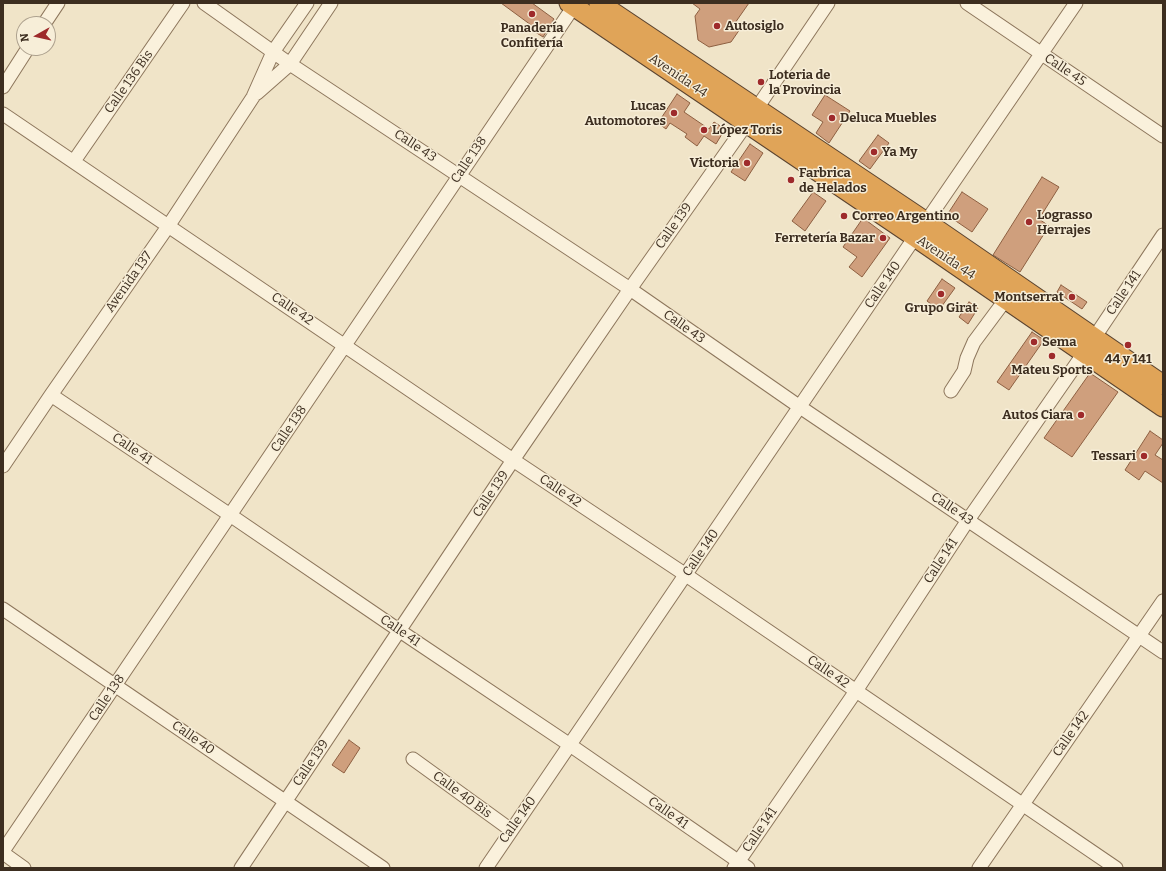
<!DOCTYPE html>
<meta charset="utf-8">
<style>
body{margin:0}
#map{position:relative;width:1166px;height:871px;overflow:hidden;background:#f0e4c8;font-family:Bitter,serif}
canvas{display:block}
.frame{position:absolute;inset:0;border:4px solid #3d2e20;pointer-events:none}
.north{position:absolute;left:16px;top:16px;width:40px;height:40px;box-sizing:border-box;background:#f7eed8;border:1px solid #ada18e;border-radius:50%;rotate:262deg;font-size:11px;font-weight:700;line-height:16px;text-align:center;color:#3d2e20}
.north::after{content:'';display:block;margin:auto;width:14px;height:18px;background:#9e2a2b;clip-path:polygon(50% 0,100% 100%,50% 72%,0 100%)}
</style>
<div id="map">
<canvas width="1166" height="871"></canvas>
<div class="frame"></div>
<div class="north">N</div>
</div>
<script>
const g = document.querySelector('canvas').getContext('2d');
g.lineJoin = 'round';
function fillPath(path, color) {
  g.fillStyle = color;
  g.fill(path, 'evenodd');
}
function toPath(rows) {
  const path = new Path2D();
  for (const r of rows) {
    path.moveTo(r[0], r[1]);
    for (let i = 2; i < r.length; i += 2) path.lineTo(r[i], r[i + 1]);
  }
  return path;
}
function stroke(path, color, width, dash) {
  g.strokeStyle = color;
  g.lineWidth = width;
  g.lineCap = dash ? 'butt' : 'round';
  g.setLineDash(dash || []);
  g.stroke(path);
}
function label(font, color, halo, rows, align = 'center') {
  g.font = font + ' Bitter,serif';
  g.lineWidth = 3;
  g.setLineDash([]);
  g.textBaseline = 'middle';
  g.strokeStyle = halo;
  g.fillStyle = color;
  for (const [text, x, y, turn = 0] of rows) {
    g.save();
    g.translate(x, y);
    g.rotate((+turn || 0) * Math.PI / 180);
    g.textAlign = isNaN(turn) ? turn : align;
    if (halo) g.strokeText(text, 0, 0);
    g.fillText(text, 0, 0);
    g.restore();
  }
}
const building = toPath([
 [501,3,532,3,554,19,543,37,529,28,531,25,501,3],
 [692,3,749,3,735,23,740,29,731,42,709,47,698,40,695,16,700,9,692,3],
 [677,94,690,103,684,112,709,129,714,122,725,129,716,144,704,136,697,146,685,137,687,134,670,123,666,129,658,123,677,94],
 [825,95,850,111,829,143,816,133,823,122,812,115,825,95],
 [878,135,889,143,870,169,859,161,878,135],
 [750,144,763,153,745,181,731,172,750,144],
 [1042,177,1059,187,1039,219,1049,226,1020,272,993,255,1042,177],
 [813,192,826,201,805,231,792,221,813,192],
 [962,192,988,209,972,232,947,215,962,192],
 [863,218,890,238,862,277,849,267,857,257,843,247,863,218],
 [942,279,955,288,939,310,927,301,942,279],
 [1061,285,1087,302,1082,309,1057,292,1061,285],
 [969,302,978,308,968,324,959,317,969,302],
 [1032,332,1044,340,1009,390,997,382,1032,332],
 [1090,373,1118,392,1072,457,1044,438,1090,373],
 [1150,431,1163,440,1163,443,1155,455,1163,460,1163,483,1145,471,1139,480,1125,470,1150,431],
 [349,740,360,748,344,773,332,765,349,740]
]);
const minor = toPath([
 [204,3,290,64,630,289,800,407,1163,652],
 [967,3,1163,136],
 [44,24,58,3],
 [3,87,28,48],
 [257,93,290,64,331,3],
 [757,108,828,3],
 [3,114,513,460,686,575,1116,868],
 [74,161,183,3],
 [926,222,1076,3],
 [951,391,964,371,967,358,974,342,1006,299],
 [51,395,230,515,400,631,570,745,748,868],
 [3,466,51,395,169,225,253,97,273,52,307,3],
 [3,609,383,868],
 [413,759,511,830],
 [3,851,574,6],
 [3,853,24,868],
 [241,868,513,460,630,289,747,123],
 [486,868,915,237],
 [734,868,856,691,968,520,1084,353,1163,235],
 [979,868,1163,601]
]);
const highway = toPath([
 [569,3,915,237,1163,407],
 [599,3,926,222,1163,385]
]);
const markers = [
 [532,14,4,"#9e2a2b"],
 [717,26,4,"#9e2a2b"],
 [761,82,4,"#9e2a2b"],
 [674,113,4,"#9e2a2b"],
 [832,118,4,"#9e2a2b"],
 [704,130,4,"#9e2a2b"],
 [874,152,4,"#9e2a2b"],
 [747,163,4,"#9e2a2b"],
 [791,180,4,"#9e2a2b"],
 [844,216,4,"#9e2a2b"],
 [1029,222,4,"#9e2a2b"],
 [883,238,4,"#9e2a2b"],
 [941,294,4,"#9e2a2b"],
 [1072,297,4,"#9e2a2b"],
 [1034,342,4,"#9e2a2b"],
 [1128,345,4,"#9e2a2b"],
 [1052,356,4,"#9e2a2b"],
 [1081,415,4,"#9e2a2b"],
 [1144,456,4,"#9e2a2b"]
];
const poiNames = [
 ["Autosiglo",725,26],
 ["Panadería",532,28,"center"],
 ["Confitería",532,43,"center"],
 ["Loteria de",769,75],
 ["la Provincia",769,90],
 ["Lucas",666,106,"right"],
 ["Automotores",666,121,"right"],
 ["Deluca Muebles",840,118],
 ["López Toris",712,130],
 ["Ya My",882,152],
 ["Victoria",739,163,"right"],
 ["Farbrica",799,173],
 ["de Helados",799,188],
 ["Lograsso",1037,215],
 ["Herrajes",1037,230],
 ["Correo Argentino",852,216],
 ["Ferretería Bazar",875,238,"right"],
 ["Montserrat",1064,297,"right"],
 ["Grupo Girat",941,308,"center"],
 ["Sema",1042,342],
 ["44 y 141",1128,359,"center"],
 ["Mateu Sports",1052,370,"center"],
 ["Autos Ciara",1073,415,"right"],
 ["Tessari",1136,456,"right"]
];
const streetNames = [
 ["Calle 45",1065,70,34],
 ["Avenida 44",678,76,34],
 ["Calle 136 Bis",129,82,-55],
 ["Calle 43",415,146,33],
 ["Calle 138",469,160,-56],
 ["Calle 139",674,226,-55],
 ["Avenida 44",946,258,34],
 ["Avenida 137",129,282,-55],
 ["Calle 140",883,285,-56],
 ["Calle 141",1124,293,-56],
 ["Calle 42",292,309,34],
 ["Calle 43",684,327,35],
 ["Calle 138",289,429,-56],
 ["Calle 41",132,449,34],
 ["Calle 42",560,491,34],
 ["Calle 139",491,494,-56],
 ["Calle 43",952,509,34],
 ["Calle 140",701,553,-56],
 ["Calle 141",941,561,-57],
 ["Calle 41",400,631,34],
 ["Calle 42",828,672,34],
 ["Calle 138",107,698,-56],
 ["Calle 142",1071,734,-55],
 ["Calle 40",193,738,35],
 ["Calle 139",311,763,-56],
 ["Calle 40 Bis",462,795,36],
 ["Calle 41",668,813,35],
 ["Calle 140",518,820,-55],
 ["Calle 141",760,830,-56]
];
fillPath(building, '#cf9f7d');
stroke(building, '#8d5f41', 1);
stroke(minor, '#8d765c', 15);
stroke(highway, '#5b4430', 21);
stroke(minor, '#faf1dc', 13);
stroke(highway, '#e0a458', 19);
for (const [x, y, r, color] of markers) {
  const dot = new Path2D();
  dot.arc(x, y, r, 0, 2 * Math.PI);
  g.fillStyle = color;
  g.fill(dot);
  stroke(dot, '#f7eed8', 1.5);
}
label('bold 13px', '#3d2e20', '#f7eed8', poiNames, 'left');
label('13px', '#3d2e20', '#f7eed8', streetNames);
</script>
